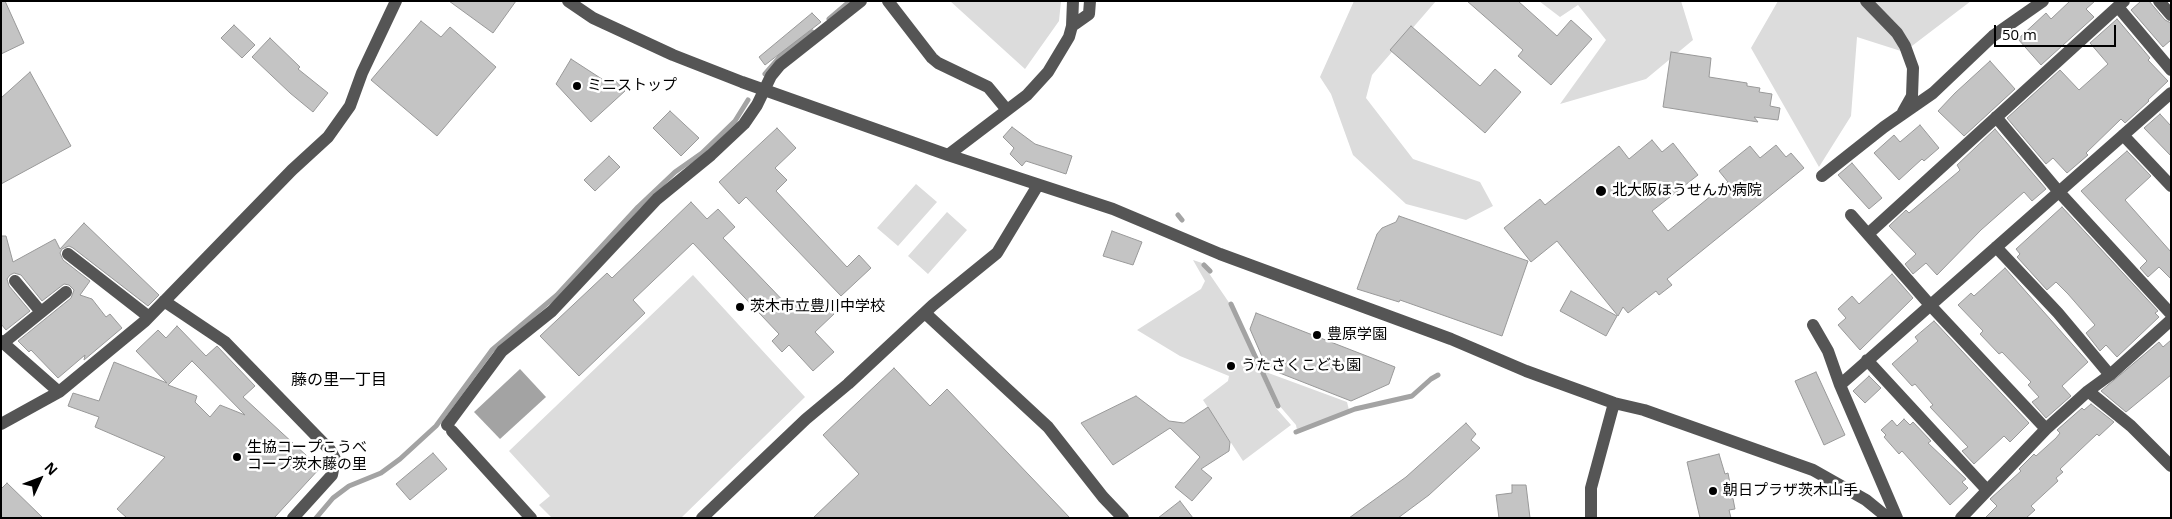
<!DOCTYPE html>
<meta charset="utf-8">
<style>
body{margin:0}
#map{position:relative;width:2172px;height:519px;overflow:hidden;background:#fff;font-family:"Open Sans",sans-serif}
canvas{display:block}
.frame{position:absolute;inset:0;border:2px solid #000;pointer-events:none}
.north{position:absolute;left:15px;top:454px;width:50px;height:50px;-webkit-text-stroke:4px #fff;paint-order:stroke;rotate:47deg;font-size:14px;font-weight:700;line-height:20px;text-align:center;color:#000}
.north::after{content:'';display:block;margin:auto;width:18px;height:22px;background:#000;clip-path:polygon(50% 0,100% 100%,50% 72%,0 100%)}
.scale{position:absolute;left:1994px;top:25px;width:122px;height:22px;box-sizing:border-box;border:2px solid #000;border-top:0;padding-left:6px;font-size:15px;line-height:18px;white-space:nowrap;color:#000;-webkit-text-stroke:4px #fff;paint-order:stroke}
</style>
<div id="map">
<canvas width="2172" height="519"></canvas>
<div class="frame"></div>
<div class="north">N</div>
<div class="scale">50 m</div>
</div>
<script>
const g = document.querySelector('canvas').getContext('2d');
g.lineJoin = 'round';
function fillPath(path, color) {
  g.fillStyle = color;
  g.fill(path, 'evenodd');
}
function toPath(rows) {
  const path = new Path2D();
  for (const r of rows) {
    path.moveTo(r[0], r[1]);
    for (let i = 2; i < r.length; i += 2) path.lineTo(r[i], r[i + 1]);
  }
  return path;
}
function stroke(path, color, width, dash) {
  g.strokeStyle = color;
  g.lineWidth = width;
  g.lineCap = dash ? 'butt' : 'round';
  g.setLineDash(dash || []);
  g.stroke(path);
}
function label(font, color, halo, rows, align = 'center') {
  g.font = font + ' "Open Sans","Noto Sans JP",sans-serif';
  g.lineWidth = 5;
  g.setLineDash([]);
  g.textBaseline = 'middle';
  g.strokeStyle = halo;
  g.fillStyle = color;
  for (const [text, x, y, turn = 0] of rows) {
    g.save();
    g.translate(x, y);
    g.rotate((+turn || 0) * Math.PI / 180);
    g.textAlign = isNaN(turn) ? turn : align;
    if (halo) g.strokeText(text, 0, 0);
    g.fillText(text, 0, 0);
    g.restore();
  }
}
const green = toPath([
 [950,1,1061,1,1059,21,1025,69],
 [1354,1,1436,1,1372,75,1366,98,1413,159,1480,182,1493,206,1466,220,1406,204,1353,155,1331,94,1320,77],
 [1539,1,1681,1,1693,40,1646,79,1560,104,1606,40,1578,5,1560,17],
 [1778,1,1971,1,1904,52,1857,37,1851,116,1819,167,1751,48],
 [916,184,937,202,898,246,877,228],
 [947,212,967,230,928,274,908,256],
 [1193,260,1202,263,1230,304,1276,408,1291,425,1243,461,1203,400,1228,381,1229,376,1180,356,1137,330,1201,289,1205,281],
 [693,275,805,397,681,518,552,518,539,505,550,496,509,451],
 [1263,371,1347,402,1349,410,1297,430,1296,425,1278,404]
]);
const water = toPath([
 [520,369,546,397,500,439,474,412]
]);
const stream = toPath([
 [829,19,850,1],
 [765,74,784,52,812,32],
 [1178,215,1182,220],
 [1204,265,1210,271],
 [1231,304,1278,406],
 [1296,432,1355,409,1412,396,1431,379,1438,375],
 [316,518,333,498,349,486,381,473,400,459,436,426,492,350,557,295,638,207,675,172,702,153,735,121,748,100]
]);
const building = toPath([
 [1,1,5,1,24,43,1,54,1,1],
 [449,1,516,1,493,33,449,1],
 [1467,1,1518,1,1557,36,1571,20,1592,39,1551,85,1518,56,1523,50,1467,1],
 [2070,1,2095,1,2086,9,2094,17,2041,65,2018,39,2046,13,2051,19,2070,1],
 [2141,1,2149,1,2165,20,2171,23,2171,40,2163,47,2131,10,2141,1],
 [812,13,821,22,765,65,759,57,812,13],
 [2117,19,2150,58,2148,60,2168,81,2148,100,2149,101,2125,123,2121,119,2086,153,2088,155,2067,173,2053,158,2046,164,2007,118,2060,70,2079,90,2108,64,2090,43,2117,19],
 [421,21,441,37,450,27,496,67,437,136,371,80,421,21],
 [234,25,255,45,242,58,221,38,234,25],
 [1411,26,1480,86,1495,69,1521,92,1485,133,1390,50,1411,26],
 [270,38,300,67,298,69,328,93,313,112,290,93,252,57,270,38],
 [1671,52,1711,58,1709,77,1747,83,1747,86,1760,88,1759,92,1772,94,1770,106,1780,108,1778,120,1754,117,1758,122,1663,107,1671,52],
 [571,59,608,83,613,78,625,91,591,122,556,84,571,59],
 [1990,61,2015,89,1964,136,1938,111,1955,93,1990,61],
 [30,72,71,146,1,184,1,98,30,72],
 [670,111,699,138,681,156,653,128,670,111],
 [2160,114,2171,126,2171,156,2144,128,2160,114],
 [1920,125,1939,148,1924,161,1922,159,1899,180,1874,153,1894,135,1900,142,1920,125],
 [1012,127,1035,144,1072,156,1066,174,1026,161,1022,166,1010,154,1014,148,1003,137,1012,127],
 [777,128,796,148,775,168,787,180,776,191,847,267,859,255,871,268,841,296,746,197,739,204,719,182,777,128],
 [1995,129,2046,189,2032,201,2024,192,1981,230,1937,275,1926,263,1913,274,1905,264,1916,254,1889,226,1906,210,1909,213,1958,172,1960,170,1957,165,1995,129],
 [1652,140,1662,152,1673,143,1698,175,1652,211,1668,231,1728,182,1719,171,1750,146,1760,158,1776,145,1786,157,1791,153,1804,168,1667,279,1672,285,1659,295,1656,291,1628,313,1623,307,1618,316,1557,241,1531,262,1504,228,1540,199,1545,205,1619,146,1629,159,1652,140],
 [2127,151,2151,176,2125,200,2171,252,2171,279,2159,267,2148,277,2140,268,2147,261,2081,191,2127,151],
 [609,156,620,167,595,191,584,180,609,156],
 [1852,163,1882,198,1869,209,1838,175,1852,163],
 [691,202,707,219,718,209,735,227,723,238,790,308,800,299,810,310,821,299,834,314,815,332,834,352,813,371,789,345,782,352,772,341,779,334,693,243,633,300,645,313,579,376,540,336,607,273,612,278,691,202],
 [2062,207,2158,311,2155,313,2159,317,2117,357,2106,345,2100,351,2086,333,2095,325,2068,294,2056,282,2047,290,2017,257,2020,254,2016,249,2062,207],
 [1399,216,1528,261,1502,336,1400,300,1399,302,1357,289,1377,234,1382,228,1396,222,1399,216],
 [84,223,159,295,148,306,73,248,69,246,62,249,60,253,63,260,90,281,80,295,92,299,106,317,110,314,122,328,84,360,85,355,58,378,31,350,29,352,18,341,71,298,74,290,69,285,64,284,42,301,21,275,14,273,10,275,7,279,9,286,30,311,6,330,1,324,1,236,6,236,13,262,55,239,60,249,84,223],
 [1112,231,1142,242,1133,265,1103,256,1112,231],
 [2005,268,2088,362,2062,386,2071,396,2046,418,2032,402,2039,397,2028,385,2031,382,2002,352,1999,354,1980,334,1983,331,1958,305,1971,293,1974,296,2005,268],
 [1892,274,1913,298,1860,350,1838,325,1846,318,1838,309,1852,296,1859,304,1892,274],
 [1571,291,1617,316,1606,336,1560,311,1571,291],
 [1256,313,1395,367,1389,384,1351,401,1267,368,1250,329,1256,313],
 [1934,321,2029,423,2010,442,2004,436,1974,464,1962,451,1968,447,1930,407,1933,405,1915,384,1912,386,1892,364,1918,341,1915,337,1934,321],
 [177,326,206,356,217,346,255,386,243,397,320,468,274,518,127,518,117,509,165,457,95,427,99,417,68,406,73,393,99,401,114,362,167,383,136,351,158,330,166,338,177,326],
 [192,361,199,368,245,415,220,405,210,417,195,402,197,396,168,385,192,361],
 [2171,340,2171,375,2126,412,2101,391,2159,342,2163,347,2171,340],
 [894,368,930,406,947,389,1070,518,813,518,859,474,823,435,894,368],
 [1816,372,1845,435,1824,445,1795,381,1816,372],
 [1869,376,1881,388,1865,403,1853,391,1869,376],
 [1136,396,1169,421,1184,423,1208,407,1230,442,1229,451,1201,469,1212,478,1192,501,1175,487,1200,457,1170,428,1113,465,1081,423,1136,396],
 [2091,404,2114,422,2099,436,2097,434,2060,469,2063,472,2056,478,2058,481,2031,506,2035,510,2026,518,1985,518,1997,506,1990,499,2021,471,2019,469,2034,454,2036,456,2056,438,2060,433,2057,430,2082,408,2084,410,2091,404],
 [1904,419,1910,425,1913,422,1931,441,1928,443,1966,479,1962,482,1968,488,1950,505,1902,451,1899,454,1884,437,1886,435,1881,430,1892,420,1897,426,1904,419],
 [1466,423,1476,434,1471,440,1480,448,1429,495,1398,518,1349,518,1406,477,1466,423],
 [433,453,447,469,410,500,396,484,433,453],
 [1719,454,1725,474,1728,473,1735,509,1729,510,1731,518,1700,518,1687,462,1719,454],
 [7,483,43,518,1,518,1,489,7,483],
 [1512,485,1526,485,1530,518,1499,518,1496,495,1512,493,1512,485],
 [1180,501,1193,518,1158,518,1180,501]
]);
const minor = toPath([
 [568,1,593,18,673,55,742,82,948,155,1113,209,1220,254,1451,339,1526,371,1614,403,1644,410,1813,470,1866,500,1888,518],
 [888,1,932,58,938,63,988,87,1007,110],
 [1866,1,1897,33,1905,46,1913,68,1912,96,1903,112],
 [2159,1,2171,15],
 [2118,7,2171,70],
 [1072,26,1089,14,1090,1],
 [1996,117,2059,192,2171,314],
 [2123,135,2171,186],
 [948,155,1027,95,1048,72,1069,37,1072,26,1073,1],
 [1822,176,1884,127,1933,93,1993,36,2043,1],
 [1851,215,1930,305,2046,429],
 [1868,234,2124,1],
 [1996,247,2058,313,2110,375],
 [68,254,149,317],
 [15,281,41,312],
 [164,301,225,342,330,450,335,459,332,475,293,518],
 [925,313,1048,427,1103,497,1123,518],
 [1813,325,1828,351,1840,385,1897,518],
 [1,341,59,392],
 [3,343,66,292],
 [1867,360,1987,490],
 [1840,385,2171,93],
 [2088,391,2131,426,2171,466],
 [1,424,59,392,145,321,292,170,328,137,350,106,362,73,396,1],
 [447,425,502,351,552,311,657,199,711,155,744,124,757,105,771,76,780,65,861,1],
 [452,431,531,518],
 [702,518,806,419,848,384,933,305,997,253,1038,185],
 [1591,518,1591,488,1614,403],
 [1961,518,2046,429,2088,391,2110,375,2171,320]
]);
const markers = [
 [577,86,5,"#000"],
 [1601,191,6,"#000"],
 [740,307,5,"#000"],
 [1317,335,5,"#000"],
 [1231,366,5,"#000"],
 [237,457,5,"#000"],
 [1713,491,5,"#000"]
];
const poiNames = [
 ["ミニストップ",587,86],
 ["北大阪ほうせんか病院",1612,191],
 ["茨木市立豊川中学校",750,307],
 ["豊原学園",1327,335],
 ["うたさくこども園",1241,366],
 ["生協コープこうべ",247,448],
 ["コープ茨木藤の里",247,465],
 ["朝日プラザ茨木山手",1723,491]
];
const neighbourhoodNames = [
 ["藤の里一丁目",339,380]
];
fillPath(green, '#dcdcdc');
fillPath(water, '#a3a3a3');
stroke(stream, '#a3a3a3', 5);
fillPath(building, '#c4c4c4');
stroke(building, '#999', 1);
stroke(minor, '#555', 12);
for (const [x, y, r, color] of markers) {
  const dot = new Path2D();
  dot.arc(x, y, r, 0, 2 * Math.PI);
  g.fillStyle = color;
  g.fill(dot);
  stroke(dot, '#fff', 2);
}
label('15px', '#000', '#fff', poiNames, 'left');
label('16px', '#000', '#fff', neighbourhoodNames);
</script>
